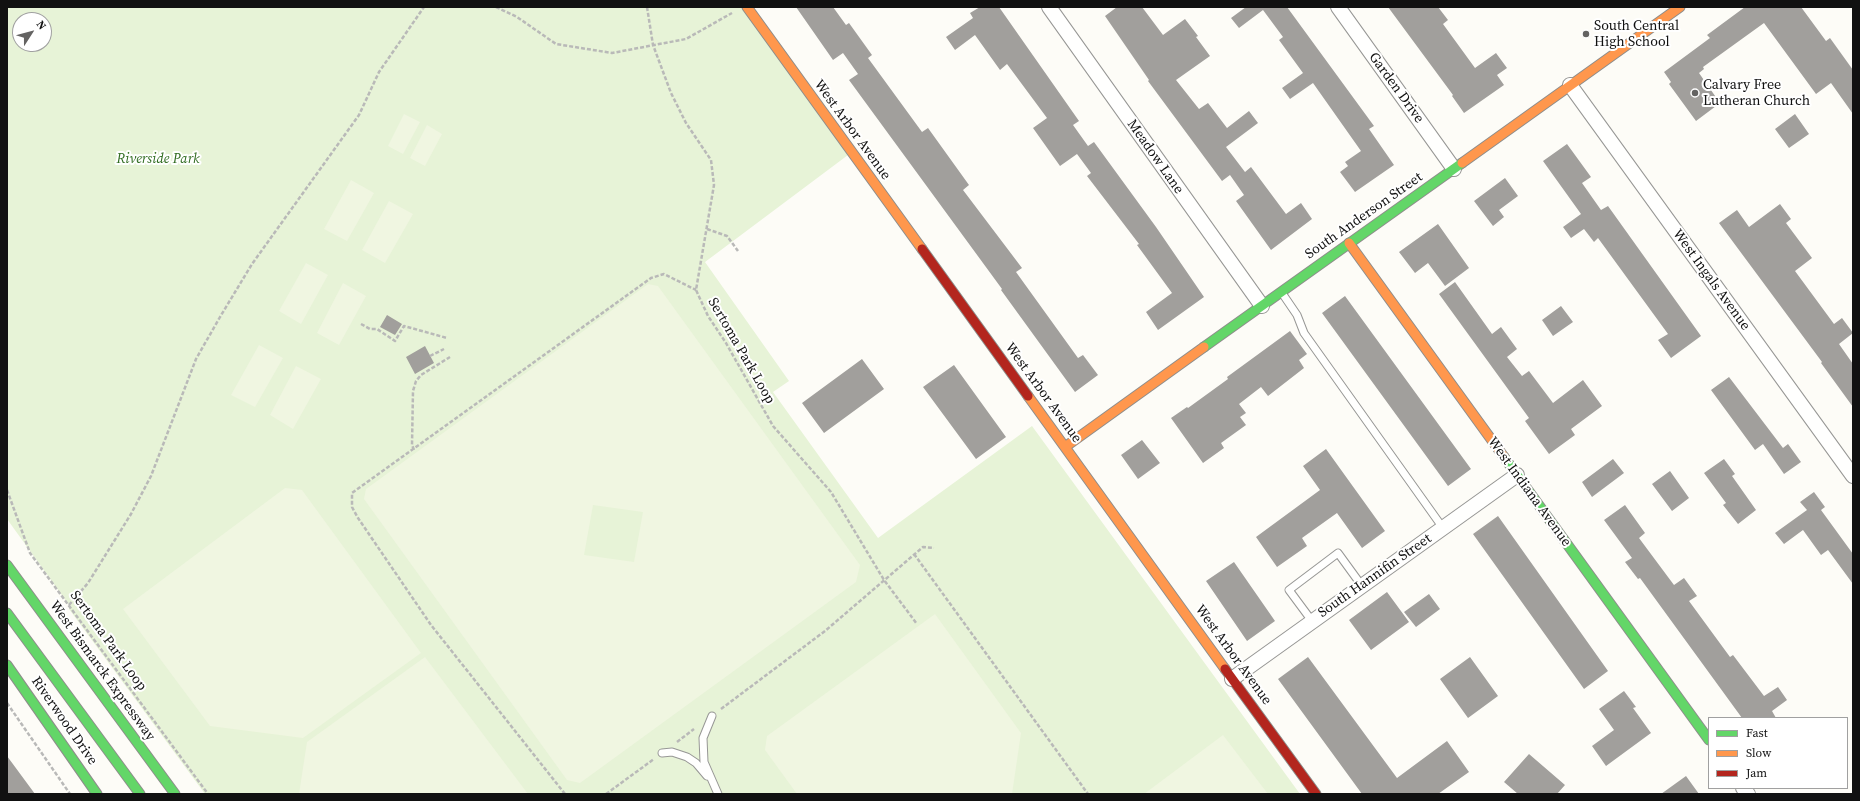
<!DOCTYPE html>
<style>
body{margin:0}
#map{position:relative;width:1860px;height:801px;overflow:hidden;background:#fdfcf7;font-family:"Source Serif 4",serif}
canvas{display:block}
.frame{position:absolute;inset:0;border:8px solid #111;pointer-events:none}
.legend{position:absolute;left:1708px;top:717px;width:140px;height:72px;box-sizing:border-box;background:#fff;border:1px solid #a0a0a0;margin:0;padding:5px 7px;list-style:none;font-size:12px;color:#111}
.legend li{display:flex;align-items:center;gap:8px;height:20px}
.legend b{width:20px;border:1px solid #a0a0a0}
.north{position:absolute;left:12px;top:12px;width:40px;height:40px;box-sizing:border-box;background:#fff;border:1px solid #a0a0a0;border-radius:50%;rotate:54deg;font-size:11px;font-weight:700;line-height:16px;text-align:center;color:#111}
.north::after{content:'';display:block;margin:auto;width:14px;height:18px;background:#646362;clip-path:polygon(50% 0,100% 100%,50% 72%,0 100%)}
</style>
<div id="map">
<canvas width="1860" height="801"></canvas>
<div class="frame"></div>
<ul class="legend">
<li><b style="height:5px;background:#63d668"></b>Fast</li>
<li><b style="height:5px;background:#ff974d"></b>Slow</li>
<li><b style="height:5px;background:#b3261e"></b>Jam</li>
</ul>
<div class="north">N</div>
</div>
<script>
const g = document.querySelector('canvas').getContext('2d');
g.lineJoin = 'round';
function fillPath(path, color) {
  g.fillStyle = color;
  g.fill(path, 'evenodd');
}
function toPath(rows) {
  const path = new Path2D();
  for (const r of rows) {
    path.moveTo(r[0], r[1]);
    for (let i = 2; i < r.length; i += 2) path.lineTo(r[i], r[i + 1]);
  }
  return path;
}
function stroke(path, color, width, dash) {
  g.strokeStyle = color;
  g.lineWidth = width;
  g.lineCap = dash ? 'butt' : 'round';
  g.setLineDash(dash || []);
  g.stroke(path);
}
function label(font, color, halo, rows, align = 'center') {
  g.font = font + ' "Source Serif 4",serif';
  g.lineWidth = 4;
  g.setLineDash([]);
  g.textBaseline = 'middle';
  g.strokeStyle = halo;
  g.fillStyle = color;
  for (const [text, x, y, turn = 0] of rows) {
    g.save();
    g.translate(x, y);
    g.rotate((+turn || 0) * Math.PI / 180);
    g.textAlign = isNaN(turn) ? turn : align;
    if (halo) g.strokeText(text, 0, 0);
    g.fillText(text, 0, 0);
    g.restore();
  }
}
const green = toPath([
 [7,7,743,7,848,155,705,262,789,381,773,392,878,538,1032,426,1300,794,205,794,69,609,69,605,7,519],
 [20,20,44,20,44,44,20,44]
]);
const pitch = toPath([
 [404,114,420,122,403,154,388,146],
 [427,125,442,134,425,166,410,158],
 [351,180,374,193,347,241,324,229],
 [389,201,413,214,385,263,362,250],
 [306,263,328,275,301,324,279,311],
 [343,283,366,296,339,345,317,333],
 [648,284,658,286,860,565,856,582,580,783,567,780,364,499,366,489],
 [593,505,643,512,634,562,584,555],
 [259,345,283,358,255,407,231,395],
 [296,366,321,379,293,429,270,415],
 [285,488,302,490,421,653,303,738,210,726,123,609],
 [935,614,1021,733,1012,794,797,794,765,750,767,736],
 [425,657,528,794,299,794,307,742],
 [1223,735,1268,794,1144,794]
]);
const building = toPath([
 [796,7,833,7,846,25,849,23,872,55,868,58,922,132,928,128,969,185,963,190,1022,268,1016,272,1078,358,1083,355,1098,375,1075,392,1001,290,1002,289,849,80,858,74,843,53,833,60],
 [980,7,999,7,1079,121,1073,125,1088,146,1094,142,1156,227,1204,297,1158,330,1146,312,1172,293,1137,245,1139,244,1087,176,1091,173,1077,154,1060,166,1033,128,1047,118,1007,64,1000,70,975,35,955,50,946,37,973,18,970,13],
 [1117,7,1142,7,1163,35,1185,19,1198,36,1196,37,1210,56,1176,80,1199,109,1208,103,1227,128,1249,111,1258,123,1226,147,1245,172,1251,167,1286,214,1301,203,1312,219,1271,250,1236,201,1244,195,1230,175,1222,181,1148,81,1149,80,1105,16],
 [1246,7,1287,7,1374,126,1369,129,1394,165,1355,192,1340,172,1348,166,1345,162,1361,151,1313,83,1290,99,1282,88,1303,73,1279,40,1283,37,1263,10,1239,28,1231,18],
 [1388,7,1438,7,1448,20,1443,24,1475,68,1496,53,1507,68,1497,75,1504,85,1464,113,1452,96,1453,95],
 [1745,7,1801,7,1826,41,1830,38,1853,70,1853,114,1831,83,1816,94,1764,23,1703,67,1704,69,1699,73,1720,103,1696,121,1669,84,1671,82,1664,72,1710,38,1707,35],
 [1795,114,1809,134,1789,148,1775,129],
 [1567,144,1591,177,1582,183,1601,210,1608,206,1701,336,1671,358,1658,340,1668,334,1598,238,1594,242,1584,229,1571,238,1563,227,1581,214,1543,161],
 [1505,178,1518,196,1499,210,1504,217,1493,226,1474,201],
 [1780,204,1791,219,1786,223,1812,258,1795,271,1834,324,1842,318,1853,333,1839,344,1853,364,1853,407,1821,363,1822,362,1719,223,1737,210,1749,227],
 [1438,224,1469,268,1445,286,1428,263,1415,273,1399,252],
 [1455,282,1492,334,1501,327,1517,349,1507,357,1522,376,1529,371,1553,403,1583,380,1602,406,1571,429,1575,435,1549,454,1525,421,1529,418,1439,294],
 [1345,296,1471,469,1448,486,1322,313],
 [1561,306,1573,322,1553,336,1542,320],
 [387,315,402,324,395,335,380,327],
 [1290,331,1307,354,1299,360,1304,368,1268,396,1261,387,1239,404,1246,413,1240,417,1246,425,1221,443,1224,448,1203,463,1171,418,1187,407,1188,408,1228,379,1227,377],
 [425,346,434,363,415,374,406,357],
 [862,359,884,389,824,433,802,403],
 [954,365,1006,437,976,459,923,387],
 [1729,377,1783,448,1788,444,1801,462,1784,474,1763,444,1755,450,1711,390],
 [1142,440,1160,463,1138,479,1121,455],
 [1326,449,1385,531,1362,548,1337,513,1302,538,1307,546,1277,567,1256,537,1320,490,1303,466],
 [1613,459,1624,473,1592,497,1582,482],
 [1724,459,1735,474,1732,476,1756,510,1738,524,1723,505,1726,503,1704,473],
 [1670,471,1689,498,1672,511,1652,484],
 [1814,492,1825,507,1821,510,1853,554,1853,584,1828,550,1821,555,1803,530,1784,544,1775,533,1807,510,1800,502],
 [1625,505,1645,533,1639,538,1668,577,1674,585,1684,578,1697,596,1689,601,1730,657,1733,655,1764,696,1778,687,1787,700,1772,711,1776,718,1742,718,1640,578,1638,579,1625,562,1632,558,1604,520],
 [1498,516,1608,671,1584,689,1473,534],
 [1234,562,1275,621,1247,641,1206,581],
 [1387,592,1409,622,1371,650,1349,620],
 [1429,594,1440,609,1416,627,1404,612],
 [1308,657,1397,778,1447,741,1469,772,1438,794,1362,794,1278,679],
 [1470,657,1498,696,1468,718,1440,679],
 [1624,691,1636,707,1633,708,1651,733,1606,766,1592,746,1614,730,1599,709],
 [1529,754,1565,785,1557,794,1518,794,1504,782],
 [7,756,35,794,7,794],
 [1686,776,1699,794,1661,794]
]);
const path = toPath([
 [496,7,517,17,556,44,612,53,686,39,732,13],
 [647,7,653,45,671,93,686,123,711,160,714,185,696,290,708,316,726,343,773,426,831,492,884,580,917,624],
 [707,229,727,236,738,251],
 [361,324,370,329,377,329,395,341,404,326,447,338],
 [430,356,444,349],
 [414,450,412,445,413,391,416,381,421,375,450,357],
 [7,490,30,553,208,794],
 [914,554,1088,794],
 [69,605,88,583,131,514,151,476,196,359,220,317,252,264,359,115,379,72,424,7],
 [7,703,70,794],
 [721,709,825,631,923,547,934,548],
 [677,742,694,729],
 [565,794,431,625,358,518,352,507,352,493,651,278,664,274,696,290],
 [606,794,654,759]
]);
const lane = toPath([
 [1282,293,1297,315,1304,333,1443,528],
 [1312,621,1289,590,1338,553,1362,586],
 [712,716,703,738,704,762,718,794],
 [662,753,672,752,687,757,696,763,707,776]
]);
const street = toPath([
 [1049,7,1262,306],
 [1338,7,1454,169],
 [1570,85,1853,476],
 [1232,679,1517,475],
 [1743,788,1748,794]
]);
const fast = toPath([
 [1204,347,1462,163],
 [1504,457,1709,740],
 [7,565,175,794],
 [7,613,140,794],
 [7,665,97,794]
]);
const slow = toPath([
 [747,7,922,249],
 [1462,163,1680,7],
 [1349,243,1504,457],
 [1028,396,1225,669],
 [1065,447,1204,347]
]);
const jam = toPath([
 [922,249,1028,396],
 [1225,669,1316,794]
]);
const markers = [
 [1586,34,4,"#646362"],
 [1695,93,4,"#646362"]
];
const poiNames = [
 ["South Central",1594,26],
 ["High School",1594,42],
 ["Calvary Free",1703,85],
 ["Lutheran Church",1703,101]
];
const streetNames = [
 ["Garden Drive",1396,88,54],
 ["West Arbor Avenue",852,130,54],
 ["Meadow Lane",1155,157,55],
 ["South Anderson Street",1364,216,-35],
 ["West Ingals Avenue",1711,280,54],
 ["Sertoma Park Loop",741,351,60],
 ["West Arbor Avenue",1043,393,54],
 ["West Indiana Avenue",1529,492,54],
 ["South Hannifin Street",1375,576,-35],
 ["Sertoma Park Loop",108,641,54],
 ["West Arbor Avenue",1233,655,54],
 ["West Bismarck Expressway",102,671,54],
 ["Riverwood Drive",64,721,55]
];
const parkNames = [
 ["Riverside Park",158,159]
];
fillPath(green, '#e7f3d7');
fillPath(pitch, '#f0f6e1');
fillPath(building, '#a19f9c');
stroke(lane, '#979795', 9);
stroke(street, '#979795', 16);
stroke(fast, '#8e8d8b', 11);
stroke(slow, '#8e8d8b', 11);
stroke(jam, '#8e8d8b', 11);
stroke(path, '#b9b9b8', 2.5, [4, 2]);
stroke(lane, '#fffffe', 7);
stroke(street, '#fffffe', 14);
stroke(fast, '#63d668', 9);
stroke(slow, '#ff974d', 9);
stroke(jam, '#b3261e', 9);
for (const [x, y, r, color] of markers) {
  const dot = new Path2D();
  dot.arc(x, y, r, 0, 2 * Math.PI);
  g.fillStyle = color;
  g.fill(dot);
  stroke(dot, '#fff', 1.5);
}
label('14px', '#111', '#fff', poiNames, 'left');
label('14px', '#111', '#fff', streetNames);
label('italic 14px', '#2f6b1f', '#fff', parkNames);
</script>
